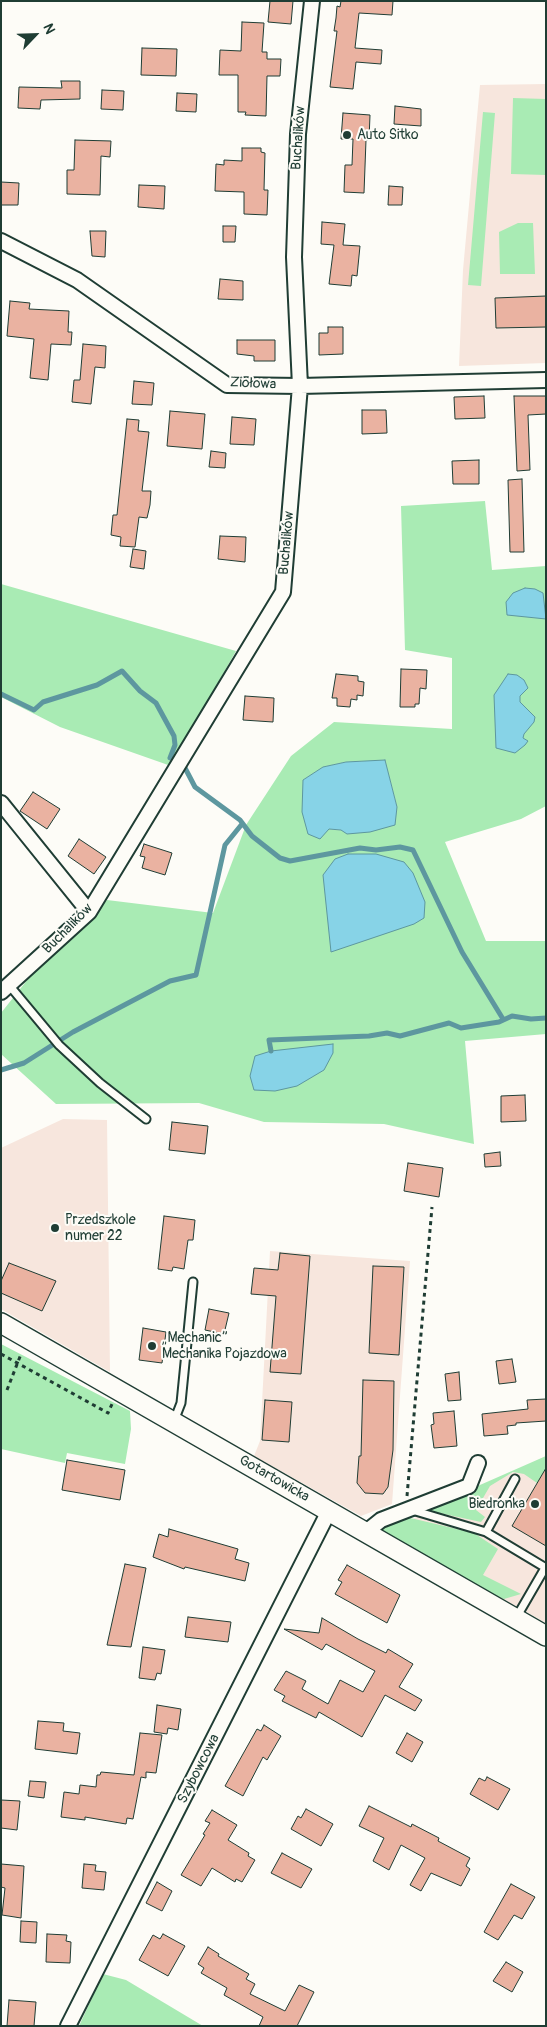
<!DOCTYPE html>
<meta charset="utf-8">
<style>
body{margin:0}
#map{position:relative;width:547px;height:2027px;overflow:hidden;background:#fdfcf7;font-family:Pangolin,sans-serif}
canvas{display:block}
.frame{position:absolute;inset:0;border:2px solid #1f3d34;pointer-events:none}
.north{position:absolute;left:10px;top:10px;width:50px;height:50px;-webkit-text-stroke:4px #fdfcf7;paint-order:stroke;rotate:66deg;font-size:14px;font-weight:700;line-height:20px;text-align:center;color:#1f3d34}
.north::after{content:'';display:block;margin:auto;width:18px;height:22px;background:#1f3d34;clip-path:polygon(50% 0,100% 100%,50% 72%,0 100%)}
</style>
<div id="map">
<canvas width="547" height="2027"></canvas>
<div class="frame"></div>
<div class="north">N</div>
</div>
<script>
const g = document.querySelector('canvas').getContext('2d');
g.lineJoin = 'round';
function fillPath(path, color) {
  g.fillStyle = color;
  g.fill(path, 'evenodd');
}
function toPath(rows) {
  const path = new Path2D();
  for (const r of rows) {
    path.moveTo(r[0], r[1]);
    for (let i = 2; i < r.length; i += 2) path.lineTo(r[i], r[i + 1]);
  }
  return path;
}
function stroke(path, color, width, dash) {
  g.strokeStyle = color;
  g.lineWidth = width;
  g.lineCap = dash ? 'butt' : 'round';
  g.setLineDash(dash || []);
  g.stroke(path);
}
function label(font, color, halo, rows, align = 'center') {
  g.font = font + ' Pangolin,sans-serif';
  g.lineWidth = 4;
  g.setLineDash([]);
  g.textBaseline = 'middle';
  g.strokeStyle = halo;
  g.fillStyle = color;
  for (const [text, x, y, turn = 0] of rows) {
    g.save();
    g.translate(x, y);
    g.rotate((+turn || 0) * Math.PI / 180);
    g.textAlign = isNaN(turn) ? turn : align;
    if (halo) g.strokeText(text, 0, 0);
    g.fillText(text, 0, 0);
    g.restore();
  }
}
const built = toPath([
 [546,84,546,363,459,366,463,270,480,85],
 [63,1119,107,1120,110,1372,1,1309,1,1148],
 [270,1251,410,1261,392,1504,361,1516,254,1456,260,1441],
 [546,1456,546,1623,383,1532,469,1494]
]);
const green = toPath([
 [513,98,546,99,546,175,511,174],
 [483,112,495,113,481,286,468,285],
 [518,223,533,223,535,274,500,274,499,232],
 [485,501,492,570,546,566,546,806,521,819,445,842,486,941,546,941,546,1034,465,1041,474,1144,384,1124,264,1122,199,1103,56,1104,1,1054,1,1013,28,979,107,900,213,913,246,825,291,756,334,722,452,729,452,658,405,650,401,506],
 [385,761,397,807,341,830,329,829,303,780,324,767,346,762],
 [1,584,236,651,171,766,60,727,1,697],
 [1,1344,130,1411,131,1429,125,1464,67,1453,65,1463,1,1449],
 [546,1456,546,1468,537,1483,524,1474,513,1472,490,1486,476,1510,485,1517,481,1522,421,1509,446,1504,458,1499,464,1492],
 [402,1516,474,1533,498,1549,483,1575,521,1594,504,1599,466,1585,383,1532,380,1526],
 [103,1974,126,1980,203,2026,79,2026]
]);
const water = toPath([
 [525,588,535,589,543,593,546,619,507,615,506,602,513,593,525,588],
 [508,674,517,675,524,680,528,688,520,696,520,702,535,717,534,722,524,734,523,738,528,741,525,745,515,753,496,748,494,695,508,674],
 [385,760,397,807,395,825,370,832,347,834,341,830,329,829,320,839,308,834,302,812,303,780,323,767,346,762,385,760],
 [348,854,376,854,404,862,413,873,425,902,424,918,414,924,331,952,323,875,335,859,348,854],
 [333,1044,333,1053,324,1070,297,1086,275,1091,254,1090,250,1076,255,1056,271,1051,333,1044]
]);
const stream = toPath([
 [1,694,34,710,43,702,97,685,122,671,140,691,156,703,174,736,175,745,170,758],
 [184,766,195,787,240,820,252,836,280,858,290,861,360,848,376,850,400,847,413,850,462,952,503,1019],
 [271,1051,269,1040,369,1036,387,1033,400,1036,449,1023,461,1028,499,1022,512,1016,531,1019,546,1018],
 [1,1070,24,1063,73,1032,170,981,196,975,225,845,242,824]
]);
const building = toPath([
 [270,1,293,1,291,24,268,22,270,1],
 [341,1,393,1,392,15,359,13,355,48,382,50,381,64,356,62,353,89,330,87,337,31,334,31,336,18,337,6,340,7,341,1],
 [242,22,264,23,262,52,267,52,267,59,281,59,280,76,267,76,266,116,245,115,246,112,238,112,238,75,219,75,220,50,241,51,242,22],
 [142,48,177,49,176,76,141,75,142,48],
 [61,81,80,81,80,99,41,100,40,109,18,108,19,87,62,88,61,81],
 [102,90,124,91,123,110,101,109,102,90],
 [177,93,197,94,196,112,176,111,177,93],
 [395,106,421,109,421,126,394,124,395,106],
 [343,113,370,115,369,140,366,140,364,193,344,192,345,165,352,165,353,139,341,139,343,113],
 [75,140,111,141,110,157,101,156,100,195,67,194,67,170,74,170,75,140],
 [242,148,261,148,261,152,265,153,264,190,268,190,267,215,244,214,244,192,215,191,216,164,224,165,224,160,242,161,242,148],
 [1,182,19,183,18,205,1,205,1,182],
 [139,185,165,186,164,209,138,207,139,185],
 [389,186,403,187,402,205,388,205,389,186],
 [322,222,345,224,343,245,360,246,357,276,352,275,351,286,329,284,334,245,321,244,322,222],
 [223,226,236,226,235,242,223,242,223,226],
 [90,231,106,231,105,257,92,256,90,231],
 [220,279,243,281,243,300,218,299,220,279],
 [546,296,546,327,496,328,495,298,546,296],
 [10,301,30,303,29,309,69,311,68,332,72,332,71,345,51,344,48,380,30,378,34,339,7,336,10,301],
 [328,327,343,327,343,354,319,355,319,333,328,333,328,327],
 [237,340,275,340,275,361,254,361,254,356,237,354,237,340],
 [83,344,106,346,105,368,95,367,91,404,72,402,74,380,80,380,83,344],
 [134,381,154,383,152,405,132,404,134,381],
 [484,396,485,418,455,419,454,397,484,396],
 [514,396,546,396,546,414,528,415,530,470,517,471,514,396],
 [362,410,386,410,387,433,362,434,362,410],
 [170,411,205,414,202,449,167,446,170,411],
 [232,417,256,419,254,445,230,444,232,417],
 [127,419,139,420,138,431,149,432,142,491,151,491,150,505,147,518,139,517,135,547,120,546,121,537,111,535,113,515,117,515,127,419],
 [211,451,226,453,225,468,209,467,211,451],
 [479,460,479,484,453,484,452,461,479,460],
 [522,479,524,552,510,552,508,480,522,479],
 [220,536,246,537,245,562,218,559,220,536],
 [133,549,146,551,144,569,130,567,133,549],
 [401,669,427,670,426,689,420,688,419,704,415,704,415,707,400,707,401,669],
 [336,674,358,676,358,681,364,682,363,696,357,695,357,700,351,699,350,707,337,706,337,698,332,698,336,674],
 [245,696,274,698,273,722,243,720,245,696],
 [33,792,60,809,47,829,20,811,33,792],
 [79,839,106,857,94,874,68,856,79,839],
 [144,844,172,853,165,875,142,868,145,857,140,856,144,844],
 [525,1095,526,1121,501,1122,501,1096,525,1095],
 [172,1122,208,1126,205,1154,169,1150,172,1122],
 [500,1152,501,1166,485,1167,484,1154,500,1152],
 [408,1163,443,1168,439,1197,404,1191,408,1163],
 [164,1216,195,1220,193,1240,188,1240,184,1269,173,1267,172,1271,158,1269,164,1216],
 [280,1253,310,1256,301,1374,270,1372,276,1296,251,1294,254,1268,278,1270,280,1253],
 [9,1263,56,1281,42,1311,1,1293,1,1281,9,1263],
 [373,1266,404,1267,399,1355,369,1353,373,1266],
 [209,1309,229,1313,224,1334,205,1330,209,1309],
 [143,1328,166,1332,162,1363,139,1360,143,1328],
 [512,1359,516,1382,499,1384,496,1361,512,1359],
 [459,1372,461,1400,448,1401,445,1374,459,1372],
 [363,1380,394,1381,393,1450,388,1487,383,1494,365,1493,357,1483,359,1456,361,1456,363,1380],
 [546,1399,546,1421,516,1423,516,1425,507,1426,508,1434,484,1436,482,1414,528,1409,527,1400,546,1399],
 [265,1400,292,1402,289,1442,262,1440,265,1400],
 [454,1411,457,1446,434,1448,431,1425,434,1424,433,1413,454,1411],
 [67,1460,125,1470,120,1500,62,1490,67,1460],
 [546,1468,546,1546,512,1526,546,1468],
 [169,1529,238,1549,235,1559,249,1563,245,1581,185,1567,184,1569,153,1557,159,1534,168,1537,169,1529],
 [125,1564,146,1568,131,1647,107,1645,125,1564],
 [347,1565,400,1595,387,1623,335,1594,342,1582,338,1580,347,1565],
 [188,1617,231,1622,228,1642,185,1637,188,1617],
 [322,1618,358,1639,386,1653,388,1649,413,1664,399,1687,422,1700,415,1711,385,1695,362,1737,319,1712,316,1718,282,1701,285,1696,274,1690,286,1671,306,1681,302,1689,328,1704,340,1680,363,1692,375,1671,326,1644,322,1650,284,1629,319,1633,322,1618],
 [143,1647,165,1650,161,1674,157,1673,155,1680,139,1678,143,1647],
 [157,1705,181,1709,178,1730,168,1728,167,1734,154,1732,157,1705],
 [38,1721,64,1723,63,1731,80,1733,77,1754,35,1749,38,1721],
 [264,1725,281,1736,267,1760,263,1757,243,1796,225,1786,257,1729,261,1731,264,1725],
 [140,1733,162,1735,156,1773,146,1772,146,1778,141,1777,133,1819,127,1818,126,1824,85,1817,85,1820,61,1817,64,1792,79,1794,80,1785,96,1787,97,1775,100,1775,101,1772,134,1775,140,1733],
 [407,1733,423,1742,412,1762,396,1753,407,1733],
 [487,1777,510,1789,498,1810,470,1794,479,1778,485,1781,487,1777],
 [30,1781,46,1782,44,1798,28,1796,30,1781],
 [1,1800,20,1801,17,1830,1,1828,1,1800],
 [369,1806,411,1827,412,1824,439,1838,438,1841,470,1858,466,1866,470,1869,461,1886,431,1873,421,1891,410,1885,425,1858,401,1845,389,1870,373,1861,384,1838,359,1826,369,1806],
 [306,1809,333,1824,321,1846,291,1829,298,1816,301,1818,306,1809],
 [212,1810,237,1825,228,1840,249,1853,248,1856,255,1860,242,1882,236,1879,235,1882,212,1868,201,1886,181,1875,205,1835,203,1834,210,1823,205,1821,212,1810],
 [282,1853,312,1869,301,1888,271,1873,282,1853],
 [1,1864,24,1866,21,1918,2,1915,5,1888,1,1887,1,1864],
 [84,1864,96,1865,95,1871,106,1872,104,1890,82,1888,84,1864],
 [157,1882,172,1891,162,1911,146,1903,157,1882],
 [511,1884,535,1897,522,1919,514,1915,498,1940,484,1932,511,1884],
 [21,1921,37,1922,36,1943,20,1942,21,1921],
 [47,1934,67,1935,66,1941,71,1942,70,1963,46,1962,47,1934],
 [163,1934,185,1946,168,1976,139,1960,153,1935,160,1939,163,1934],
 [208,1947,219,1954,218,1956,249,1974,246,1979,255,1984,250,1994,285,2011,299,1985,314,1992,297,2026,259,2026,263,2017,224,1995,227,1988,201,1973,204,1968,198,1964,208,1947],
 [506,1962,523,1972,512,1992,493,1981,506,1962],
 [9,2000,36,2002,34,2026,7,2026,9,2000]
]);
const path = toPath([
 [1,1354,108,1413,112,1404],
 [7,1390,21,1354],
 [407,1496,432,1207]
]);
const lane = toPath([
 [9,985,59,1045,100,1083,146,1119],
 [174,1421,181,1403,193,1282],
 [412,1510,486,1532,546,1568],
 [486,1532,515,1479],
 [516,1618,545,1568]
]);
const street = toPath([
 [1,241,77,280,227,385,300,386,546,380],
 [1,803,89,912],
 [1,992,89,912,283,592,300,386,294,257,298,134,312,1],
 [366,1532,381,1520,469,1486,478,1463],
 [68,2026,329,1511]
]);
const secondary = toPath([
 [1,1323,546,1636]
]);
const markers = [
 [347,135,5,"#1f3d34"],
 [55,1228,5,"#1f3d34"],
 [152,1346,5,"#1f3d34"],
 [535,1504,5,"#1f3d34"]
];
const poiNames = [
 ["Auto Sitko",357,135],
 ["Przedszkole",65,1220],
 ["numer 22",65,1236],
 ["„Mechanic”",162,1338],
 ["Mechanika Pojazdowa",162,1354],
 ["Biedronka",525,1504,"right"]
];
const streetNames = [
 ["Buchalików",299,138,-86],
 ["Ziołowa",253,384,3],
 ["Buchalików",287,543,-85],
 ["Buchalików",68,929,-45],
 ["Gotartowicka",274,1479,30],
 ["Szybowcowa",199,1769,-63]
];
fillPath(built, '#f7e6dd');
fillPath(green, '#a9ebb4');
fillPath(water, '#87d3e7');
stroke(water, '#5d979f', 1);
stroke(stream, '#5d979f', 5);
fillPath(building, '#eab2a1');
stroke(building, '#1f3d34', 1);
stroke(lane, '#1f3d34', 11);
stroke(street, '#1f3d34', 18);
stroke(secondary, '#1f3d34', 22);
stroke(path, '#1f3d34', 3, [4, 4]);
stroke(lane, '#fdfcf7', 7);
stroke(street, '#fdfcf7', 14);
stroke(secondary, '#fdfcf7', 19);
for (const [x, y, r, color] of markers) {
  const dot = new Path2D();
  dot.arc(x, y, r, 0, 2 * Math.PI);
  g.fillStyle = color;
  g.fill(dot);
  stroke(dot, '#fdfcf7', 2);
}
label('14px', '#1f3d34', '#fdfcf7', poiNames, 'left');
label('14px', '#1f3d34', '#fdfcf7', streetNames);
</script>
